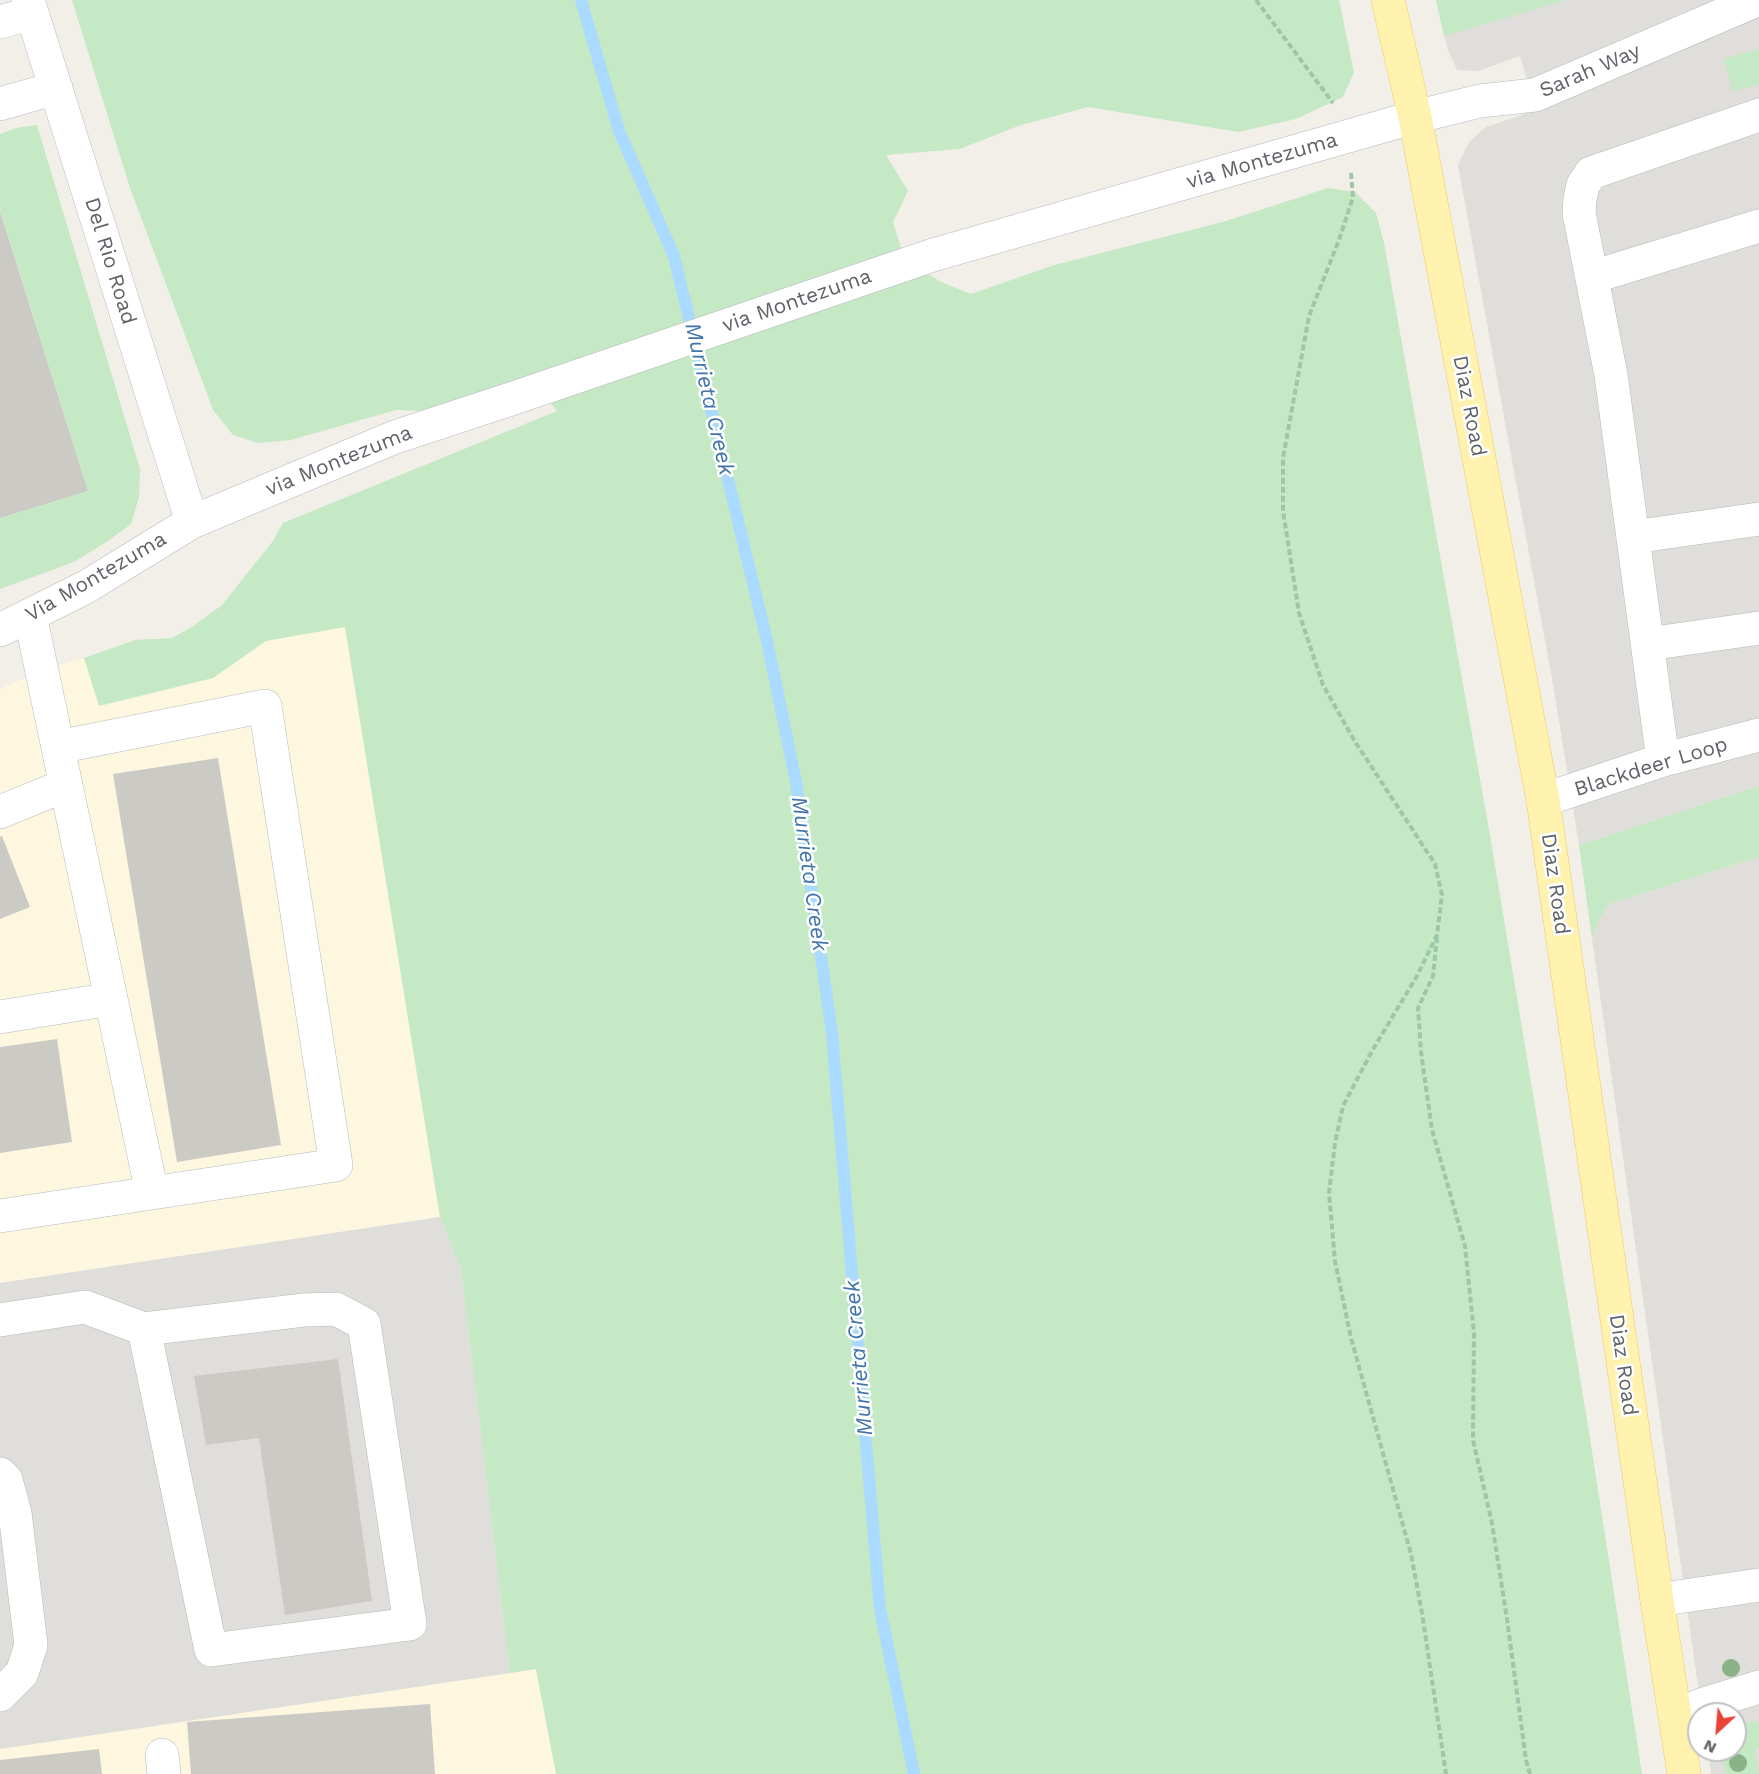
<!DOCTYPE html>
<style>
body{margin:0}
#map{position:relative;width:1759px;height:1774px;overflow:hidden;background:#f1efe8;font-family:"Work Sans",sans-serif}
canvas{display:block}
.north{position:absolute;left:1687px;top:1702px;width:60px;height:60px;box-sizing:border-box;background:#fff;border:2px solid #bfc1c3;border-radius:50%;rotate:206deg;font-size:16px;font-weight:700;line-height:24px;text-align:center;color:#5f6368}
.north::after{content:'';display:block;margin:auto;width:21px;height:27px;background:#ea4335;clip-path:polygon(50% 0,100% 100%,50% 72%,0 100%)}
</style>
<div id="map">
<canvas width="1759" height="1774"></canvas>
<div class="north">N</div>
</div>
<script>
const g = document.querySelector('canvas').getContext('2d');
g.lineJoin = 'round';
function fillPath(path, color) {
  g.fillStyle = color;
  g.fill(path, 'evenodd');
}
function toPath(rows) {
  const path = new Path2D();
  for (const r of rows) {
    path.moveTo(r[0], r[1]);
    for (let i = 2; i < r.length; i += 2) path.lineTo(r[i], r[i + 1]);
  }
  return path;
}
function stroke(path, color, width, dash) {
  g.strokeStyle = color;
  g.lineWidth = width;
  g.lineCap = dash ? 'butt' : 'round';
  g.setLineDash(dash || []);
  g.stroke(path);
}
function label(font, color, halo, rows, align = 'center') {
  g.font = font + ' "Work Sans",sans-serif';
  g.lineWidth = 5;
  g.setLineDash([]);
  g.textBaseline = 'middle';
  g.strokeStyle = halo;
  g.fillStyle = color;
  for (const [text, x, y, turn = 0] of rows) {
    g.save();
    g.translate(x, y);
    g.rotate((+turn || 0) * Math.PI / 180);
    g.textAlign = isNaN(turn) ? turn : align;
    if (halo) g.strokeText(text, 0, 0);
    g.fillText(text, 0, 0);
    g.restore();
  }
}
const commercial = toPath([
 [345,626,440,1217,0,1283,0,689,46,669,84,658,100,706,213,678,266,641],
 [536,1669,556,1774,0,1774,0,1749]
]);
const industrial = toPath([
 [1436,0,1759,0,1759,786,1579,845,1554,690,1458,165,1469,142,1486,127,1536,110,1520,56,1478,71,1457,70,1448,50],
 [1759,857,1759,1774,1711,1774,1708,1750,1735,1750,1735,1714,1702,1714,1592,939,1598,922,1609,904],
 [440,1217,461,1269,510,1673,0,1749,0,1283]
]);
const green = toPath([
 [72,0,1339,0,1354,72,1343,97,1296,119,1238,132,1088,107,1018,126,960,149,886,155,908,191,893,222,904,258,941,282,971,294,1051,266,1226,221,1328,188,1355,192,1376,213,1384,243,1490,835,1589,1432,1642,1774,556,1774,536,1669,510,1673,461,1269,440,1217,345,627,266,641,213,678,99,706,84,658,135,640,172,638,192,627,222,605,273,541,283,523,557,411,529,375,445,407,424,411,396,410,291,440,258,443,233,435,213,410,130,188],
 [1436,0,1567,0,1444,36],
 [1759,49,1759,84,1733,91,1724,59],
 [37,125,140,469,139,497,131,524,108,541,74,562,0,589,0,518,88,491,0,210,0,134,16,128],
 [1759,786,1759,857,1609,904,1598,922,1592,939,1579,845],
 [1759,1721,1759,1748,1755,1749,1759,1774,1725,1774,1723,1759,1729,1750,1735,1750,1735,1742,1739,1736,1738,1724]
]);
const stream = toPath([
 [581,0,619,131,674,256,767,641,796,782,832,1033,880,1609,914,1774]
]);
const building = toPath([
 [0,211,88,491,0,518],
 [218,758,281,1145,177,1162,113,774],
 [2,836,30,907,0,919,0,837],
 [57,1039,72,1142,0,1153,0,1047],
 [338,1359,372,1601,285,1615,259,1438,206,1445,194,1376],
 [430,1704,435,1774,191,1774,187,1722],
 [99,1749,102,1774,0,1774,0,1760]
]);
const path = toPath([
 [1256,0,1333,103],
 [1351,173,1353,197,1339,240,1309,316,1283,458,1283,511,1299,613,1323,685,1354,740,1435,864,1442,895,1437,935,1417,976,1372,1051,1343,1106,1335,1143,1329,1193,1335,1261,1351,1338,1411,1554,1422,1613,1446,1774],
 [1437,937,1433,976,1418,1008,1421,1052,1432,1130,1465,1246,1474,1333,1473,1440,1492,1523,1507,1619,1526,1760,1530,1774]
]);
const minor = toPath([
 [28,0,192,522],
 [0,22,32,13],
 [0,104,56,88],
 [1592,277,1759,226],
 [1633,537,1759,519],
 [0,630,86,587,192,522,395,437,514,398,933,255,1415,117,1480,101,1535,95,1757,0],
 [1648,644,1759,628],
 [58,747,265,706,336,1165,152,1193],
 [1663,760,1611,375,1579,213,1580,199,1583,185,1591,173,1759,115],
 [1543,800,1663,760,1759,735],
 [0,812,66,785],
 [0,1017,111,999],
 [0,1216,152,1193,30,615],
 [0,1320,85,1307,144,1329,304,1310,336,1309,364,1324,410,1624,211,1650,144,1329],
 [0,1474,6,1480,15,1513,31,1645,22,1673,0,1695],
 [1657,1600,1759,1585],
 [1676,1715,1701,1705,1759,1687],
 [162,1755,164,1774]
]);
const major = toPath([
 [1388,0,1415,117,1543,800,1657,1600,1684,1774]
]);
const trees = [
 [1731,1668],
 [1738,1763]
];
const streetNames = [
 ["Sarah Way",1590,71,-23],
 ["via Montezuma",1262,161,-16],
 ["Del Rio Road",110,261,73],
 ["via Montezuma",797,301,-19],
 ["Diaz Road",1469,406,79],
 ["via Montezuma",339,461,-22],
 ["Via Montezuma",96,577,-30],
 ["Blackdeer Loop",1651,767,-17],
 ["Diaz Road",1555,884,82],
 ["Diaz Road",1623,1365,82]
];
const waterNames = [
 ["Murrieta Creek",709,399,77],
 ["Murrieta Creek",809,874,82],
 ["Murrieta Creek",859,1358,-95]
];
fillPath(commercial, '#fef7e0');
fillPath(industrial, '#e0deda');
fillPath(green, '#c5e8c5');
stroke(stream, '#aadaff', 12);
fillPath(building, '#cccac5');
stroke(minor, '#b5b8bc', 34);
stroke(major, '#f2c960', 34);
stroke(path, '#9cc7a9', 4, [6, 3]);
stroke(minor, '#fff', 33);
stroke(major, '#fff2af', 33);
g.fillStyle = '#89b387';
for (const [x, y] of trees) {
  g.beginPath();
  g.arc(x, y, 9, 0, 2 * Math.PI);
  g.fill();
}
label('21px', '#5f6368', '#fff', streetNames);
label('italic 22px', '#4174aa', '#fff', waterNames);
</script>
